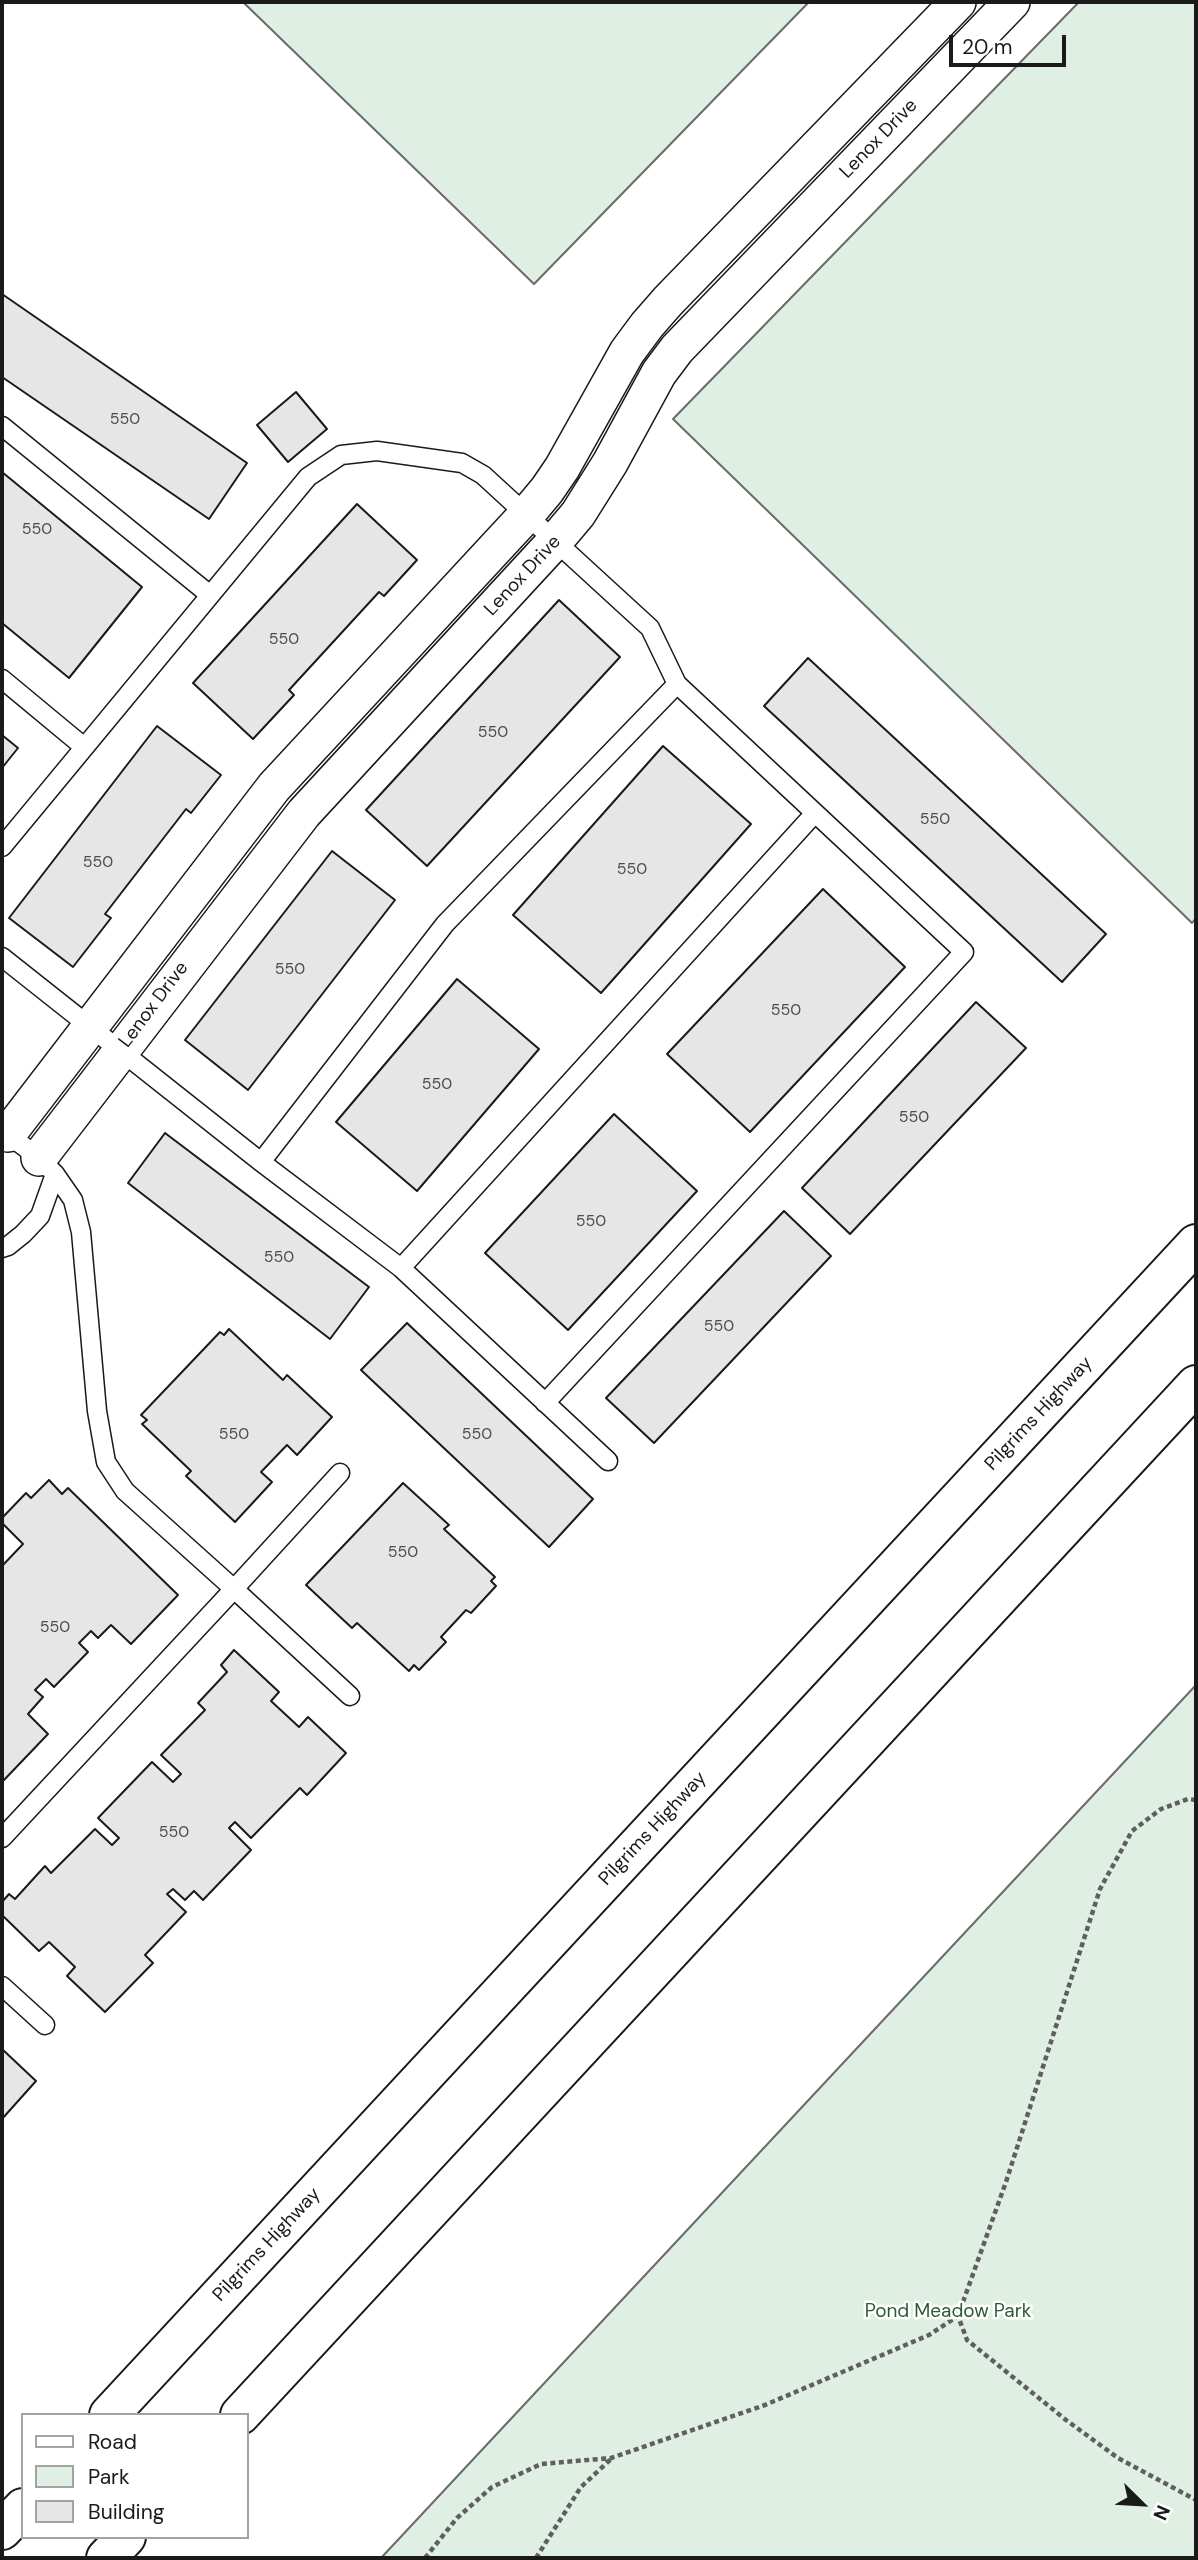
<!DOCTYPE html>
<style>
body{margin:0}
#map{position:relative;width:1198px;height:2560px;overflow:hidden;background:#fff;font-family:"DM Sans",sans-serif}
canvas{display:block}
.frame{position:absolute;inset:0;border:4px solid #1a1a1a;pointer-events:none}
.legend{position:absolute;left:21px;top:2413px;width:228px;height:126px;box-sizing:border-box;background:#fff;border:2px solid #a3a3a3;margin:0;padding:9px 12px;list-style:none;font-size:21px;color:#1a1a1a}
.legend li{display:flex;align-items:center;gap:14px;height:35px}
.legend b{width:35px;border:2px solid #a3a3a3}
.north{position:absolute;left:1107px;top:2469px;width:70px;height:70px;-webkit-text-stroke:5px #fff;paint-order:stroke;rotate:114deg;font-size:19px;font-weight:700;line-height:28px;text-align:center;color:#1a1a1a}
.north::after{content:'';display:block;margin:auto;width:24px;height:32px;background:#1a1a1a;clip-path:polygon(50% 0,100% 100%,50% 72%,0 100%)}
.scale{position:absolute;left:949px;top:35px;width:117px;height:32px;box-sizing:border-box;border:4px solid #1a1a1a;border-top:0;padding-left:9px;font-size:21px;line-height:24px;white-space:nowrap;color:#1a1a1a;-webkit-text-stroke:5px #fff;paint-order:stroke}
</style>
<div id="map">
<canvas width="1198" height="2560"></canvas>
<div class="frame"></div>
<ul class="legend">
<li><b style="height:9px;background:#fff"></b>Road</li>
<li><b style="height:19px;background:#e0efe3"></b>Park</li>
<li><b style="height:19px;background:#e6e6e6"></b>Building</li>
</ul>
<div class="north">N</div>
<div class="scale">20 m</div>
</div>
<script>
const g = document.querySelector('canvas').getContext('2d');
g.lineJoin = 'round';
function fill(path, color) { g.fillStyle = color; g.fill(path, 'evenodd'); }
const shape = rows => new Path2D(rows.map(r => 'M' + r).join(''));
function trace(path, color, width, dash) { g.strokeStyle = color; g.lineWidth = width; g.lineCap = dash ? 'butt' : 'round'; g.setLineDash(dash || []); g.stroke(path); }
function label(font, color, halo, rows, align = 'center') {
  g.font = font + ' "DM Sans",sans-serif'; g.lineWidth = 5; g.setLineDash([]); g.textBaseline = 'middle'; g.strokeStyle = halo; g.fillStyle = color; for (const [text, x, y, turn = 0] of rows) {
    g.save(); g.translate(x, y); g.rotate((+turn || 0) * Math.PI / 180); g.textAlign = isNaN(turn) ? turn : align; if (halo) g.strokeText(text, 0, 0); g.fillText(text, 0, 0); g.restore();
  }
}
const green = shape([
 [243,2,809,2,534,284,243,2],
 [1079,2,1196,2,1196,918,1192,923,673,419,1079,2],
 [1196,1685,1196,2558,381,2558,1196,1685]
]);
fill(green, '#e0efe3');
trace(green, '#6a6a6a', 2);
const building = shape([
 [2,294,247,463,209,519,2,377,2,294],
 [296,392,327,429,288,462,257,425,296,392],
 [2,472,142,587,69,678,2,623,2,472],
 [357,504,417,560,384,596,379,592,289,690,294,695,253,739,193,683,357,504],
 [559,600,620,657,427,866,366,810,559,600],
 [808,658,1106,934,1062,982,764,706,808,658],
 [157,726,221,775,191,813,186,809,105,914,111,918,73,967,9,918,157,726],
 [2,735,18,748,2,768,2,735],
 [663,746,751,824,601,993,513,915,663,746],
 [332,851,395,900,248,1090,185,1040,332,851],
 [823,889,905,967,750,1132,667,1054,823,889],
 [457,979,539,1049,417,1191,336,1122,457,979],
 [976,1002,1026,1048,850,1234,802,1188,976,1002],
 [614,1114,697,1191,568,1330,485,1253,614,1114],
 [165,1133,369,1287,330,1339,128,1183,165,1133],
 [784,1211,831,1256,654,1443,606,1398,784,1211],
 [407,1323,593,1499,549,1547,361,1370,407,1323],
 [229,1329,283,1380,287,1375,332,1417,297,1455,287,1445,261,1472,272,1482,235,1522,186,1476,191,1471,142,1424,147,1420,141,1415,220,1332,224,1335,229,1329],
 [49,1480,62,1494,68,1488,178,1595,131,1644,111,1625,98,1638,91,1631,79,1643,88,1652,54,1687,46,1679,35,1690,43,1697,28,1714,48,1734,4,1780,2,1778,2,1566,23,1544,2,1523,2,1518,26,1493,31,1498,49,1480],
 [403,1483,449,1525,444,1529,495,1577,491,1581,496,1586,471,1613,466,1610,441,1637,446,1642,419,1670,414,1665,409,1671,357,1623,352,1628,306,1585,403,1483],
 [234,1650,279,1692,271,1701,299,1727,308,1717,346,1753,307,1795,300,1788,251,1838,235,1822,229,1828,251,1850,203,1900,194,1891,185,1900,173,1889,167,1894,186,1912,145,1955,153,1963,105,2012,67,1976,75,1967,49,1942,39,1951,2,1915,2,1902,9,1894,15,1899,45,1866,51,1873,95,1829,112,1845,119,1838,98,1818,152,1762,173,1782,181,1774,161,1755,205,1710,198,1703,227,1672,221,1665,234,1650],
 [2,2049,36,2081,2,2119,2,2049]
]);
fill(building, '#e6e6e6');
trace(building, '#1a1a1a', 2);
const lane = shape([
 [2,426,210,595],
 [2,679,84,747],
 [2,847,308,477,341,455,377,451,462,463,483,475,650,628,677,684,964,952,545,1403],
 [2,957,261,1162,401,1268,608,1461],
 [261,1162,445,924,677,684],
 [2,1248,8,1246,23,1234,40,1216,55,1174],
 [401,1268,815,813],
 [340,1473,234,1589,350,1696],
 [2,1838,234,1589,125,1491,106,1462,97,1411,81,1232,73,1200,55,1174,39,1158,5,1132],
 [2,1986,45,2025]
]);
const street = shape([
 [8,1134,274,787,527,514,547,490,562,468,627,352,647,325,668,301,958,2],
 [39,1158,304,813,556,540,578,514,610,463,659,373,677,349,1012,2]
]);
const highway = shape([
 [109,2415,1196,1244],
 [240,2415,1196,1385],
 [2,2530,23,2508],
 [106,2558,126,2537]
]);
trace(lane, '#1a1a1a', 21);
trace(street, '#1a1a1a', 38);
trace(highway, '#1a1a1a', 42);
trace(shape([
 [1196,1800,1188,1799,1161,1809,1132,1831,1100,1889,1006,2182,958,2316,967,2340,1066,2420,1118,2458,1196,2500],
 [425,2558,457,2518,492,2487,541,2464,611,2458,765,2405,929,2335,958,2316],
 [536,2558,581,2487,611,2459]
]), '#5f5f5f', 4.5, [5, 3.5]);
trace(lane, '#fff', 18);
trace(street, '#fff', 35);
trace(highway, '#fff', 38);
label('16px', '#4d4d4d', null, [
 ["550",125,420],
 ["550",37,530],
 ["550",284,640],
 ["550",493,733],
 ["550",935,820],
 ["550",98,863],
 ["550",632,870],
 ["550",290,970],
 ["550",786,1011],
 ["550",437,1085],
 ["550",914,1118],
 ["550",591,1222],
 ["550",279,1258],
 ["550",719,1327],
 ["550",234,1435],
 ["550",477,1435],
 ["550",403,1553],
 ["550",55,1628],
 ["550",174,1833]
]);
label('19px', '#1a1a1a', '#fff', [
 ["Lenox Drive",879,139,-46],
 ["Lenox Drive",523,576,-47],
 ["Lenox Drive",154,1005,-53],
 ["Pilgrims Highway",1039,1414,-47],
 ["Pilgrims Highway",653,1829,-47],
 ["Pilgrims Highway",267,2245,-47]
]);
label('19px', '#2b5a34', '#fff', [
 ["Pond Meadow Park",948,2312]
]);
</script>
